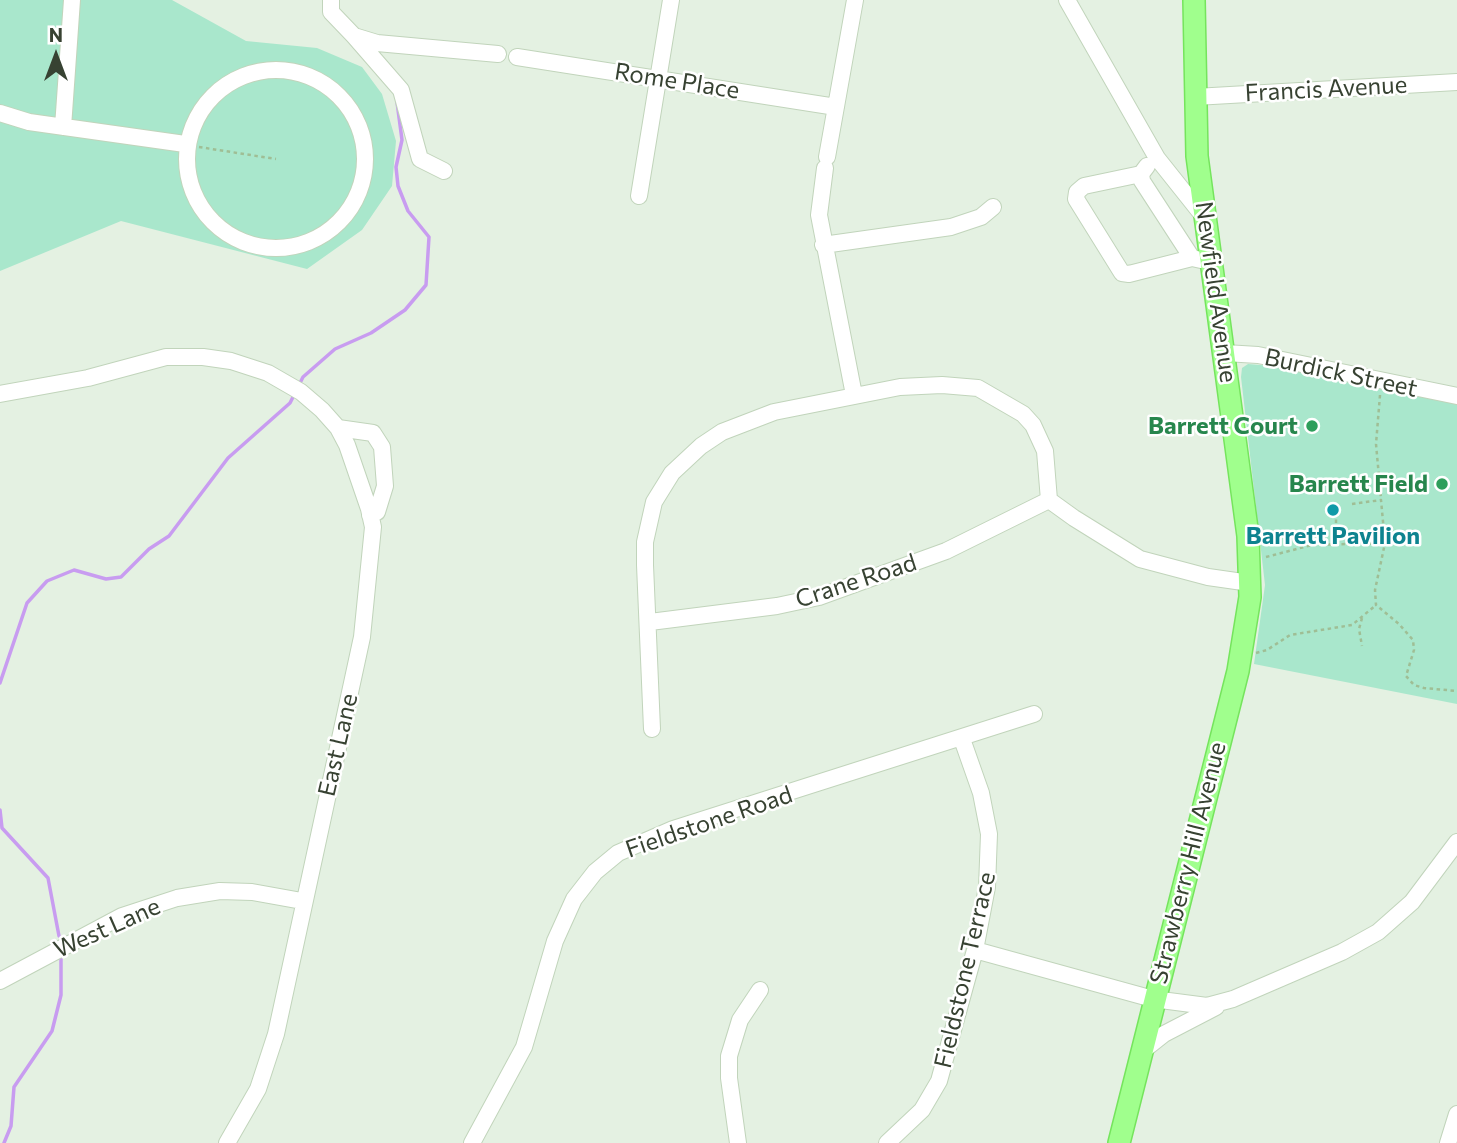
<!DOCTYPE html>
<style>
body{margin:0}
#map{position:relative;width:1457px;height:1143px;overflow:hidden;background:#e4f1e2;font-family:Commissioner,sans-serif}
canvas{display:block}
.north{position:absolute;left:21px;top:21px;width:70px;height:70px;-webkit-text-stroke:5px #fff;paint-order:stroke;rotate:0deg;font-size:19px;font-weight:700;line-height:28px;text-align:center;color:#374232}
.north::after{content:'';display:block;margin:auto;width:24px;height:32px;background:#374232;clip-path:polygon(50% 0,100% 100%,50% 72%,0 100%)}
</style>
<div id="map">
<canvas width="1457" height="1143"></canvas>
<div class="north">N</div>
</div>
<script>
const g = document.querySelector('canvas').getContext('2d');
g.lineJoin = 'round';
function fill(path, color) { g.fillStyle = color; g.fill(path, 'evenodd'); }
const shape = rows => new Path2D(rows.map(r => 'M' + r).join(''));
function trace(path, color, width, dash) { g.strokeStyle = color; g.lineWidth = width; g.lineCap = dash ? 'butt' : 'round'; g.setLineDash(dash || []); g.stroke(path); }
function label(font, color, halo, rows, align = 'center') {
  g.font = font + ' Commissioner,sans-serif'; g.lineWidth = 5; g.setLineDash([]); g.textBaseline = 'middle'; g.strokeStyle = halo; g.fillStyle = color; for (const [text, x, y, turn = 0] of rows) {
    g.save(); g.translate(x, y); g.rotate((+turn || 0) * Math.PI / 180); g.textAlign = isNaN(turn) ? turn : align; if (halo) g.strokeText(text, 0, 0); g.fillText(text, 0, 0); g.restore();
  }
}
fill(shape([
 [0,0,172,0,246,41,317,48,362,67,382,94,396,141,392,186,362,230,307,269,121,221,0,271],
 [1248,364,1272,366,1457,404,1457,704,1254,664,1265,585,1241,377,1242,368]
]), '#a9e7cc');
trace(shape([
 [298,387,303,377,335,349,371,333,405,310,426,285,429,237,408,211,398,186,396,167,402,140,397,102],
 [0,683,27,603,47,581,74,570,106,579,121,577,149,549,169,536,228,458,290,403,295,393],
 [0,810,2,828,48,878,59,936],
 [4,1143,11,1126,14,1087,52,1031,61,995,61,959]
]), '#c89cf0', 3.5);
const minor = shape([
 [331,0,331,12,354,36,377,43,498,54],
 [1067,0,1157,158,1204,217],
 [354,36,401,90,420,159,444,171],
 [517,57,836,107],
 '187 159a89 89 0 1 1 178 0a89 89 0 1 1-178 0Z',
 [1195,97,1457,82],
 [0,113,29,122,185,144],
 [63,127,72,0],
 [827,157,855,0],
 [1147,166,1141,174,1142,181,1192,258,1201,260],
 [825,168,819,215,854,395],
 [1141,174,1084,186,1077,192,1076,199,1122,273,1129,274,1192,258],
 [639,196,671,0],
 [823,245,951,227,981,217,993,207],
 [1225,353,1258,355,1457,396],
 [0,394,88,378,166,357,203,357,231,361,268,373,301,392,322,410,338,428,347,445,369,509,373,527,362,637,276,1034,258,1089,227,1143],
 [338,428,373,433,382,447,385,486,377,512,370,515],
 [650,622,777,606,819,597,946,551,1049,500],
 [652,729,645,565,645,542,654,502,672,473,701,446,722,432,774,412,900,387,942,385,978,388,1023,414,1033,425,1045,451,1049,500,1074,518,1140,559,1208,577,1250,583],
 [975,950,1153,999,1207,1006,1233,999,1342,952,1378,932,1412,902,1457,842],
 [0,981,122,916,177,898,220,891,252,892,302,901],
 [1140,1053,1164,1034,1216,1007],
 [472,1143,524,1047,555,941,574,899,595,872,618,853,673,829,1034,714],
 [738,1143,729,1078,729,1056,740,1020,760,990],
 [887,1143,922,1110,939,1081,975,950,987,887,989,834,981,793,962,739],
 [1448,1143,1457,1114]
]);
const major = shape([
 [1119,1143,1238,671,1250,597,1248,536,1197,156,1194,0]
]);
trace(minor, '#c1d4bb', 18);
trace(major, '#75e45d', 24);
trace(shape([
 [199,147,276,159],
 [1380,395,1376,444,1381,499],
 [1352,504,1381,500,1385,543,1375,590,1376,605,1399,624,1413,640,1414,650,1406,676,1414,685,1424,688,1457,691],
 [1336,544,1336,517],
 [1266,557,1312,545,1383,543],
 [1362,618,1359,629,1362,646],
 [1256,653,1267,650,1290,635,1352,625,1376,605]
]), '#9fbe95', 2.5, [3.5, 3.5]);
trace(minor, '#fff', 16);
trace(major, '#a0ff8d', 21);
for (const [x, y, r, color] of [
 [1312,426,7,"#2e9e5b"],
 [1442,484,7,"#2e9e5b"],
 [1333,510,7,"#0f9aa8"]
]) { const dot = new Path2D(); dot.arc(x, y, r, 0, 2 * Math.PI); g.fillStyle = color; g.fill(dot); trace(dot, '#fff', 2.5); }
label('24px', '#374232', '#fff', [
 ["Rome Place",677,81,9],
 ["Francis Avenue",1326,89,-3],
 ["Newfield Avenue",1216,292,82],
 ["Burdick Street",1341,373,12],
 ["Crane Road",856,581,-18],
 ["East Lane",338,745,-77],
 ["Fieldstone Road",709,822,-19],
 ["Strawberry Hill Avenue",1188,863,-76],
 ["West Lane",107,928,-24],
 ["Fieldstone Terrace",965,970,-77]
]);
label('bold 24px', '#27864d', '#fff', [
 ["Barrett Court",1298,426],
 ["Barrett Field",1428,484]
], 'right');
label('bold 24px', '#0d838f', '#fff', [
 ["Barrett Pavilion",1333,536]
]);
</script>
